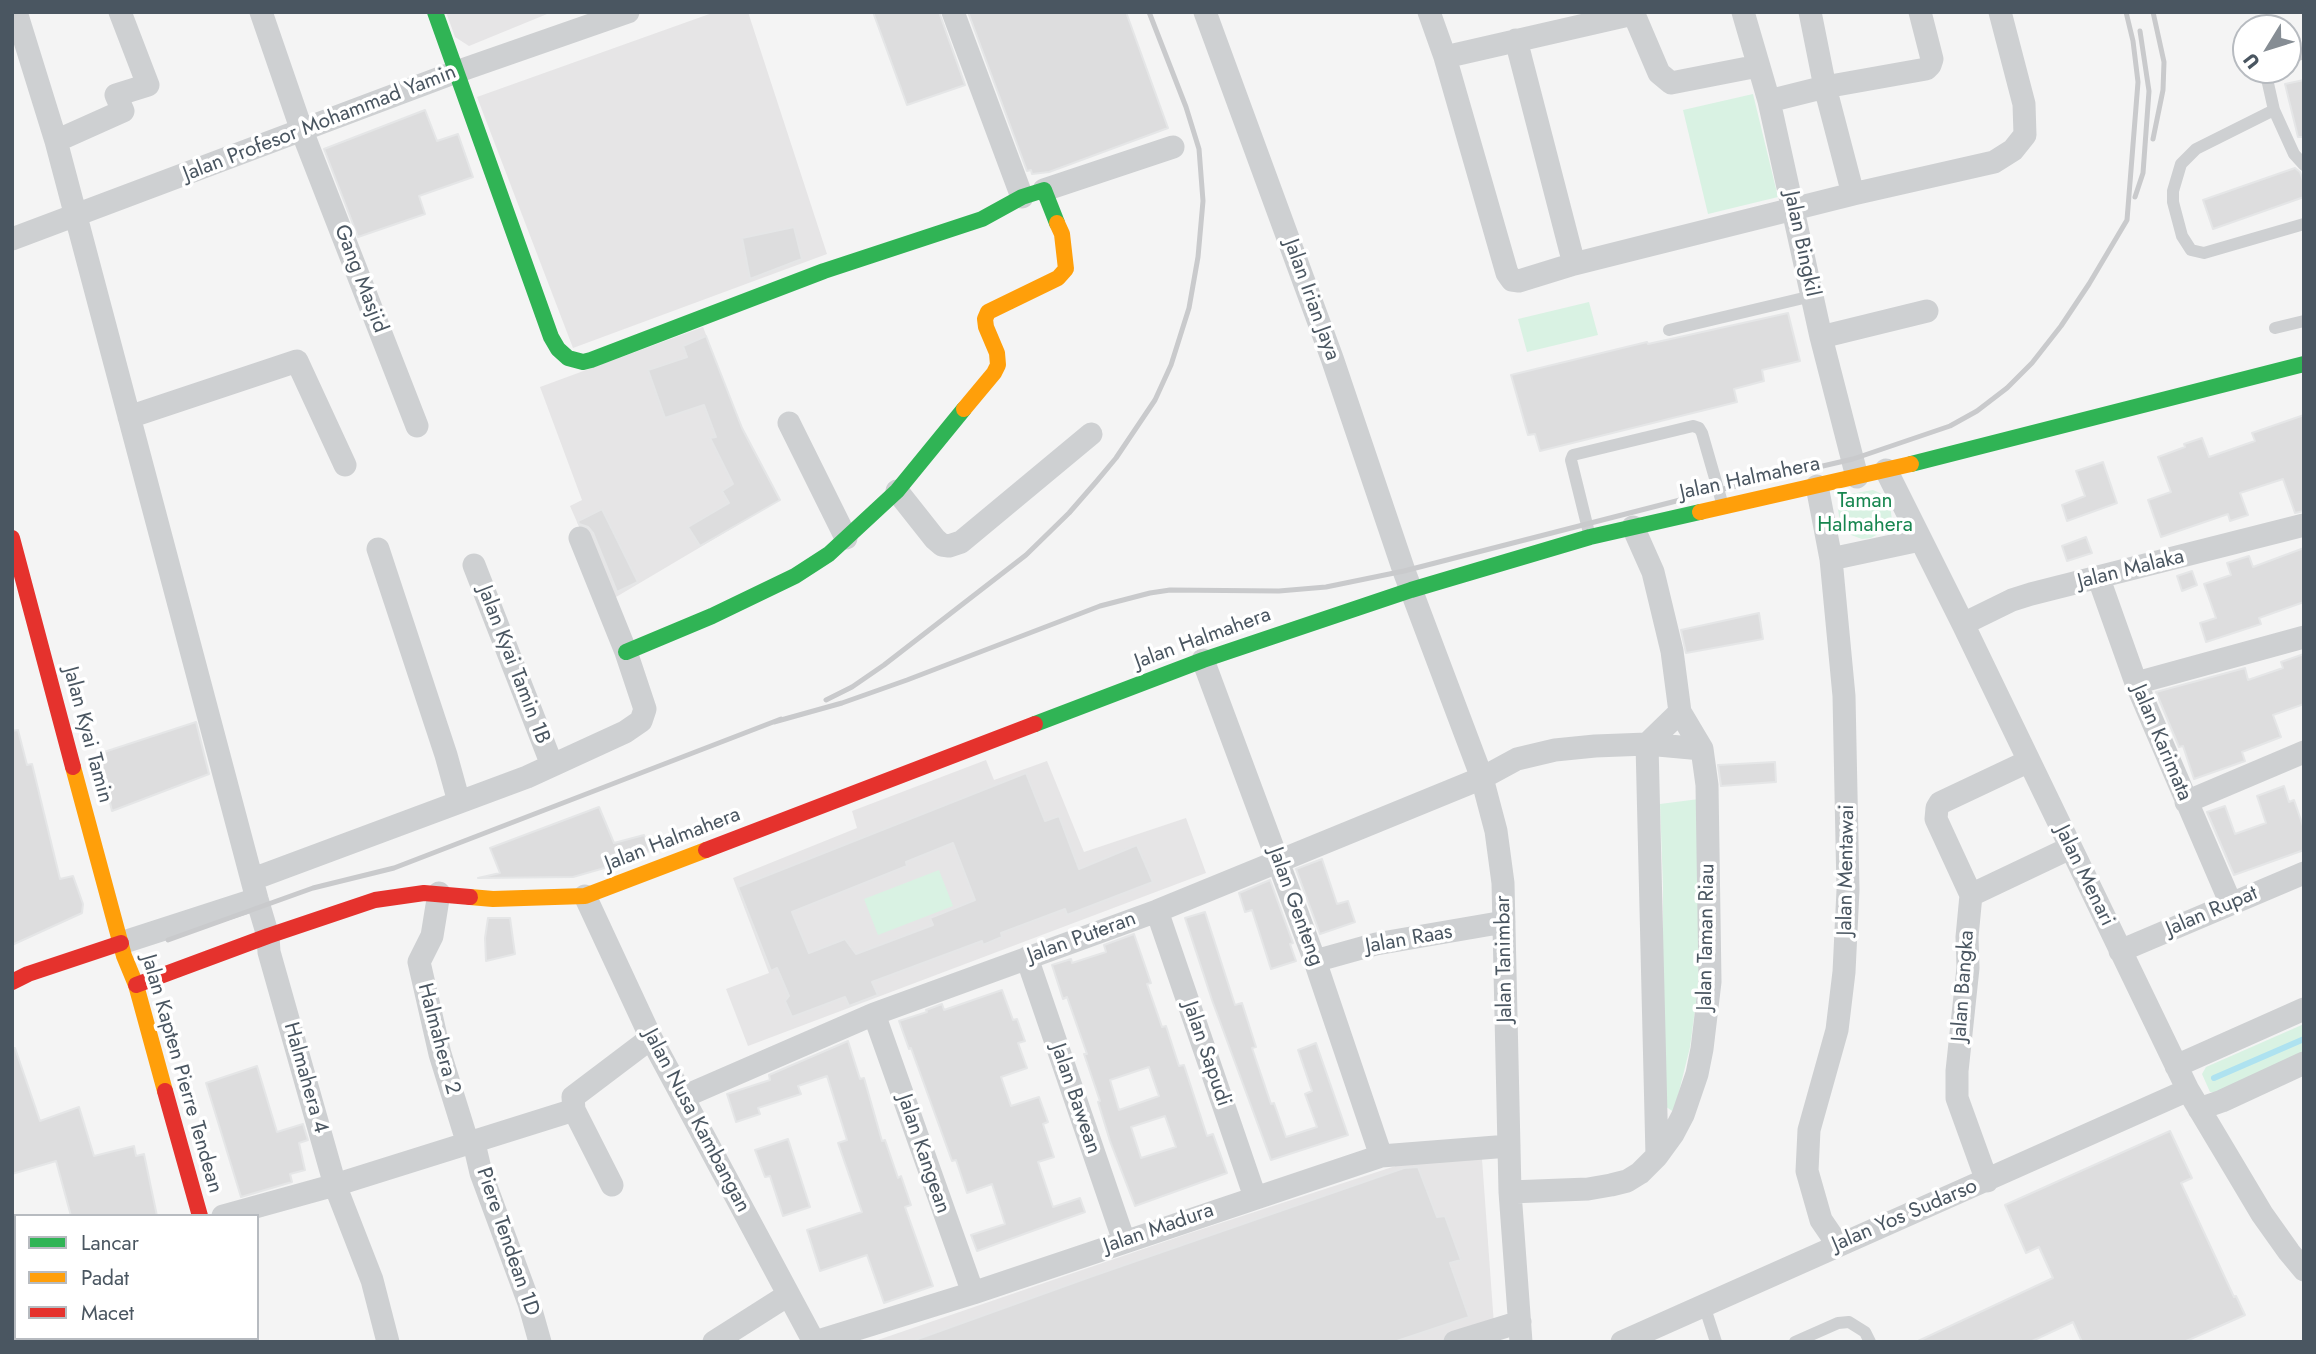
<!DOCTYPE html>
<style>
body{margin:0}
#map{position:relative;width:2316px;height:1354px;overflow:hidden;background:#f4f4f4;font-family:Jost,sans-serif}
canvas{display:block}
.frame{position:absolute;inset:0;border:14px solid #4a5661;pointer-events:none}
.legend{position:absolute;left:14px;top:1214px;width:245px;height:126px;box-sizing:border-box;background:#fff;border:2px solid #b7bbc0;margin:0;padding:9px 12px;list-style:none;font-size:21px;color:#4a5661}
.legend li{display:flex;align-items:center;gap:14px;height:35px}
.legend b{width:35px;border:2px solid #b7bbc0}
.north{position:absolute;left:2232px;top:14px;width:70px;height:70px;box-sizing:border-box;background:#fff;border:2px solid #b7bbc0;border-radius:50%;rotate:232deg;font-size:19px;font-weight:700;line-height:28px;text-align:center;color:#4a5661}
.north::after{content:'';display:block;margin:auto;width:24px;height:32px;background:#868d94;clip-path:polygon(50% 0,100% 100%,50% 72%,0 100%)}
</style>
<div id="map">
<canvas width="2316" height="1354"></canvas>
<div class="frame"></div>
<ul class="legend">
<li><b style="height:9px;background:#30b455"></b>Lancar</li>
<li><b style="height:9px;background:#ff9f0a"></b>Padat</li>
<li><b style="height:9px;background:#e5322d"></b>Macet</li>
</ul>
<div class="north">U</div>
</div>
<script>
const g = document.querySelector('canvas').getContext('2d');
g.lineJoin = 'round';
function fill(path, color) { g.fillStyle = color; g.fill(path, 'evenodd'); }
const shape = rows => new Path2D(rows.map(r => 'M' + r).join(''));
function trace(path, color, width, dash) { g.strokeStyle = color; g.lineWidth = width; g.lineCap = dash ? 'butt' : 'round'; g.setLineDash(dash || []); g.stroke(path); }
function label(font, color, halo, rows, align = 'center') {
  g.font = font + ' Jost,sans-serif'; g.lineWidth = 7; g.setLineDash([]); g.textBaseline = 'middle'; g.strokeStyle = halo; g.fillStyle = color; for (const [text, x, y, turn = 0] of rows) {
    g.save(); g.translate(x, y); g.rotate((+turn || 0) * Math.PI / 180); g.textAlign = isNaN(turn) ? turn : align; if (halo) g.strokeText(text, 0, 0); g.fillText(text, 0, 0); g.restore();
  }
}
fill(shape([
 [446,12,552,12,469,46,455,37],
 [715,12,748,12,827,254,573,348,477,97],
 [703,327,742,428,780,500,611,600,570,506,582,500,540,387],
 [986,760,994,780,1047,761,1084,852,1186,818,1206,873,748,1046,726,989,769,973,733,878,857,828,852,811],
 [1420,1158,1482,1159,1494,1325,1440,1342,872,1342,1187,1234]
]), '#e6e5e6');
fill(shape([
 [1753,94,1778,197,1708,214,1683,110],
 [1589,302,1598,335,1527,352,1518,319],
 [1873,490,1882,494,1890,505,1892,520,1889,528,1871,538,1862,539,1851,535,1845,531,1839,516,1838,509,1841,501,1850,494],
 [1699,799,1700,973,1690,1047,1674,1112,1663,1105,1663,886,1660,804],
 [939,870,953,906,878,935,864,899],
 [2304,1024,2304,1055,2217,1093,2210,1092,2202,1074,2206,1067]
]), '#d9f2e3');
trace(shape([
 [2214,1078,2304,1039]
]), '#aee2f0', 6);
const building = shape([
 [873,12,939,12,965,85,907,105,873,12],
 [968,12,1126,12,1168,128,1049,172,1032,174,1031,170,1027,171,968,12],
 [2304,80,2304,137,2298,137,2285,84,2304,80],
 [425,110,437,141,458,134,473,177,419,196,425,214,358,237,324,149,425,110],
 [2295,168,2300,172,2304,184,2304,197,2213,229,2203,200,2295,168],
 [794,227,802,259,750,279,742,238,794,227],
 [1788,313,1800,361,1762,370,1764,381,1734,389,1737,402,1540,451,1535,434,1528,435,1511,375,1647,342,1648,344,1788,313],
 [706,336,742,428,780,500,700,546,688,527,729,503,722,491,733,484,710,438,716,437,704,405,665,418,648,370,687,357,683,346,706,336],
 [2304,415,2304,511,2295,513,2283,479,2240,493,2248,515,2230,521,2228,514,2161,537,2148,500,2171,492,2158,457,2185,447,2184,444,2202,438,2209,457,2255,441,2252,433,2304,415],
 [2103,462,2117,503,2067,521,2062,505,2085,496,2076,471,2103,462],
 [602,509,638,582,617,592,593,533,588,527,579,524,578,521,602,509],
 [2086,537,2092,553,2067,561,2062,546,2086,537],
 [2304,548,2304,602,2259,618,2261,624,2206,642,2200,623,2216,618,2204,584,2231,575,2227,563,2249,556,2253,567,2304,548],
 [2192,571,2197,585,2182,591,2177,576,2192,571],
 [1759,613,1763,639,1686,653,1681,630,1759,613],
 [2304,654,2304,704,2273,715,2281,737,2242,752,2245,761,2194,779,2183,746,2179,747,2156,692,2245,668,2248,680,2283,668,2281,662,2304,654],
 [196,722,209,774,112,811,98,754,196,722],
 [18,730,27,765,32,764,60,879,73,876,83,904,82,913,12,945,12,731,18,730],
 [1775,762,1776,782,1721,786,1718,765,1775,762],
 [1026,773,1045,821,1059,816,1079,869,1137,845,1153,882,1067,915,1065,909,1001,933,1002,937,983,945,982,941,872,982,878,995,849,1006,845,997,792,1017,785,1001,789,996,777,968,771,971,738,887,1026,773],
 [953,843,975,900,930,918,933,925,856,954,845,939,809,953,792,912,907,866,906,862,953,843],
 [2284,786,2289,802,2294,800,2304,829,2304,850,2234,875,2207,812,2225,806,2235,834,2266,823,2257,796,2284,786],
 [599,807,614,843,644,835,650,851,601,869,573,877,478,878,500,873,490,848,599,807],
 [1322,859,1337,904,1348,901,1355,922,1320,934,1296,869,1322,859],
 [1270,880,1293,943,1290,944,1296,961,1271,969,1252,910,1245,912,1239,893,1270,880],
 [1205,912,1235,1005,1242,1003,1256,1047,1252,1048,1271,1104,1274,1103,1286,1137,1317,1127,1305,1094,1312,1091,1298,1050,1316,1043,1348,1135,1271,1160,1212,1000,1185,918,1205,912],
 [488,918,510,918,515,954,486,961,485,938,488,918],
 [1134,934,1151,983,1147,984,1162,1027,1166,1026,1179,1066,1184,1065,1207,1136,1213,1134,1227,1173,1135,1206,1110,1141,1098,1102,1100,1101,1084,1054,1087,1054,1067,997,1063,999,1052,965,1071,959,1072,963,1106,952,1104,945,1134,934],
 [1149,1067,1159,1096,1119,1110,1110,1080,1149,1067],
 [1165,1116,1176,1147,1141,1158,1131,1127,1165,1116],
 [1002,990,1013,1020,1017,1019,1025,1041,1018,1043,1027,1068,1001,1077,1011,1106,1039,1097,1048,1122,1043,1124,1054,1157,1038,1162,1053,1207,1080,1198,1085,1212,977,1251,971,1235,1005,1224,992,1184,967,1193,956,1160,952,1161,911,1048,909,1049,899,1021,927,1012,926,1010,942,1004,944,1010,1002,990],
 [848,1041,860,1079,864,1078,882,1141,885,1140,898,1178,901,1176,911,1205,905,1207,933,1286,884,1303,867,1255,820,1271,807,1230,862,1212,838,1143,847,1140,827,1076,798,1086,801,1094,758,1108,760,1114,736,1122,727,1094,770,1080,769,1075,848,1041],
 [12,1048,15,1048,40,1121,79,1107,94,1156,134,1146,136,1156,144,1154,157,1216,71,1216,56,1161,12,1174,12,1048],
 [257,1066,277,1132,303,1124,308,1140,299,1143,305,1170,290,1174,292,1182,241,1197,206,1083,257,1066],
 [2170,1131,2192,1178,2181,1183,2234,1297,2236,1296,2245,1315,2184,1342,2082,1342,2073,1322,2030,1342,1916,1342,2053,1278,2039,1247,2026,1253,2005,1205,2170,1131],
 [788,1139,810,1207,783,1216,770,1176,765,1177,755,1150,788,1139],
 [1418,1167,1437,1217,1445,1216,1461,1260,1450,1263,1469,1317,1394,1342,915,1342,915,1340,1090,1277,1404,1168,1418,1167]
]);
fill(building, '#ddddde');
trace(building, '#e5e6e7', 2);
trace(shape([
 [2288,58,2304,53],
 [2265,70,2274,110,2294,154,2304,165],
 [2274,110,2196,149,2181,164,2173,191,2173,202,2182,236,2191,250,2204,253,2304,224],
 [2275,328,2304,321],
 [1669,330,1812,296],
 [1590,537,1571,460,1573,455,1693,426,1699,428,1702,433,1723,506],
 [1704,1305,1716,1342],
 [1795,1342,1838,1323,1849,1322,1865,1332,1870,1342]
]), '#ced0d2', 12);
trace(shape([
 [16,12,56,141,257,899,268,936,269,952,335,1185,372,1280,388,1342],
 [261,12,302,131,417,426],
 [953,12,1022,197],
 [1205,12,1332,358,1404,571,1482,778,1496,831,1503,883,1510,1192,1521,1342],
 [1429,12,1445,57],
 [1633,12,1659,73,1671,83,1758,66],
 [1743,12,1769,101,1821,337,1857,477],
 [1633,14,1445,57,1507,273,1512,280,1519,281,1574,264,1853,194,1825,87,1810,12],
 [1516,40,1574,264],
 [1769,101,1825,87,1926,69,1930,65,1932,59,1920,12],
 [56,141,123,111,116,95,148,85,120,12],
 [1044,190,1173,147],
 [1853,194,1994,162,2013,150,2025,135,2024,104,2000,12],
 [12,239,456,72,628,12],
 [1821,337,1927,311],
 [129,417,297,361,345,465],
 [789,423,846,538],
 [1886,470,1963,624,2188,1090,2262,1214,2289,1252,2304,1270],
 [1817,486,1831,559,1844,696,1848,890,1844,972,1837,1030,1809,1130,1807,1171,1821,1220,1838,1245],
 [897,491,935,539,942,545,949,546,961,542,1091,434],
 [1633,527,1653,572,1672,651,1680,712,1702,749,1707,785,1710,982,1702,1049,1697,1074,1683,1115,1673,1134,1657,1156,1647,744,1680,712],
 [378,549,446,755,459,802],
 [1831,559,1920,540],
 [474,565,552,765],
 [2099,579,2136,683,2231,904],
 [1963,624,2012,600,2031,594,2304,525],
 [1203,660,1315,961,1381,1156],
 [2136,683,2304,637],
 [2186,802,2304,752],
 [253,879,527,777,625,732,641,721,645,709,626,652,580,538],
 [439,893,432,936,419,962,440,1054,468,1144],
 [1971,895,1936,819,1937,808,1940,803,2029,761],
 [585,896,651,1038,814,1342],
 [1157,911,1255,1197],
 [121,943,257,899],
 [2120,951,2304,873],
 [1027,958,1124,1241],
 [1315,961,1376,944,1504,922],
 [874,1014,973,1293],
 [2176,1066,2304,1009],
 [683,1097,874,1014,1157,911,1482,778,1517,759,1555,750,1595,746,1647,744,1702,749],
 [2199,1109,2222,1101,2304,1063],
 [474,1143,481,1173,529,1303,540,1342],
 [1987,1181,1957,1098,1957,1071,1968,968,1967,937,1971,895,2070,848],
 [612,1185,574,1110,573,1097,651,1038],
 [1510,1192,1588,1189,1611,1185,1627,1181,1640,1173,1657,1156],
 [223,1216,335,1185,574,1110],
 [12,1279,16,1278],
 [714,1342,788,1295],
 [815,1342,973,1293,1381,1156,1509,1146],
 [1455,1342,1520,1322],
 [1622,1342,2188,1090]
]), '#ced0d2', 23);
trace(shape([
 [435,12,551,337,558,349,568,358,583,362,591,360,824,271,982,219,1022,197,1044,190,1057,223],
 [1911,464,2304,364],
 [626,652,712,616,795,576,829,554,897,491,964,409],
 [1035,724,1203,660,1411,590,1590,537,1700,512],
 [235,1338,236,1342]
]), '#30b455', 16);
trace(shape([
 [964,409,994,373,998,365,997,353,986,327,985,319,988,312,1058,278,1066,269,1062,234,1057,223],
 [1700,512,1911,464],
 [73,767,124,956,136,985,165,1091],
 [470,897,493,899,585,896,706,850]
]), '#ff9f0a', 16);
trace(shape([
 [12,538,73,767],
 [706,850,1035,724],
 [12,982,28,974,121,943],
 [136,985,268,936,375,900,424,893,470,897],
 [165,1091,200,1216]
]), '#e5322d', 16);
trace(shape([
 [2153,12,2164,62,2163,90,2153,139],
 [2135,197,2143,173,2149,91,2140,31],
 [826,700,852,687,884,665,1026,555,1069,513,1096,482,1116,458,1155,400,1171,365,1189,308,1198,257,1203,201,1199,149,1186,107,1149,12],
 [774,722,842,703,907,680,1100,606,1150,593,1170,590,1279,591,1326,587,1404,571,1719,490,1853,459,1950,426,1977,411,2007,388,2032,363,2061,326,2089,284,2127,220,2138,82,2133,41,2126,12],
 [168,940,313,888,394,868,781,719]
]), '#c9cacc', 5);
label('21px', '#4a5661', '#fff', [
 ["Jalan Profesor Mohammad Yamin",320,124,-21],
 ["Jalan Bingkil",1801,244,78],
 ["Gang Masjid",360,279,69],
 ["Jalan Irian Jaya",1311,300,70],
 ["Jalan Halmahera",1750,479,-12],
 ["Jalan Malaka",2131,570,-14],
 ["Jalan Halmahera",1203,639,-20],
 ["Jalan Kyai Tamin 1B",513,665,69],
 ["Jalan Kyai Tamin",87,735,75],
 ["Jalan Karimata",2161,743,67],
 ["Jalan Halmahera",673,840,-21],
 ["Jalan Mentawai",1847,870,-89],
 ["Jalan Menari",2084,876,64],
 ["Jalan Genteng",1295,907,70],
 ["Jalan Rupat",2212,912,-23],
 ["Jalan Taman Riau",1707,937,-89],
 ["Jalan Puteran",1082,938,-20],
 ["Jalan Raas",1409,940,-10],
 ["Jalan Tanimbar",1505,959,-91],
 ["Jalan Bangka",1964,986,-86],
 ["Halmahera 2",438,1039,75],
 ["Jalan Sapudi",1206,1054,71],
 ["Jalan Kapten Pierre Tendean",181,1074,74],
 ["Halmahera 4",305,1078,74],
 ["Jalan Bawean",1075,1099,71],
 ["Jalan Nusa Kambangan",696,1121,62],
 ["Jalan Kangean",923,1154,71],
 ["Jalan Yos Sudarso",1905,1216,-23],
 ["Jalan Madura",1159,1229,-19],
 ["Piere Tendean 1D",507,1242,71]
]);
label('21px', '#17864f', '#fff', [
 ["Taman",1865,502],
 ["Halmahera",1865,526]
]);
</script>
